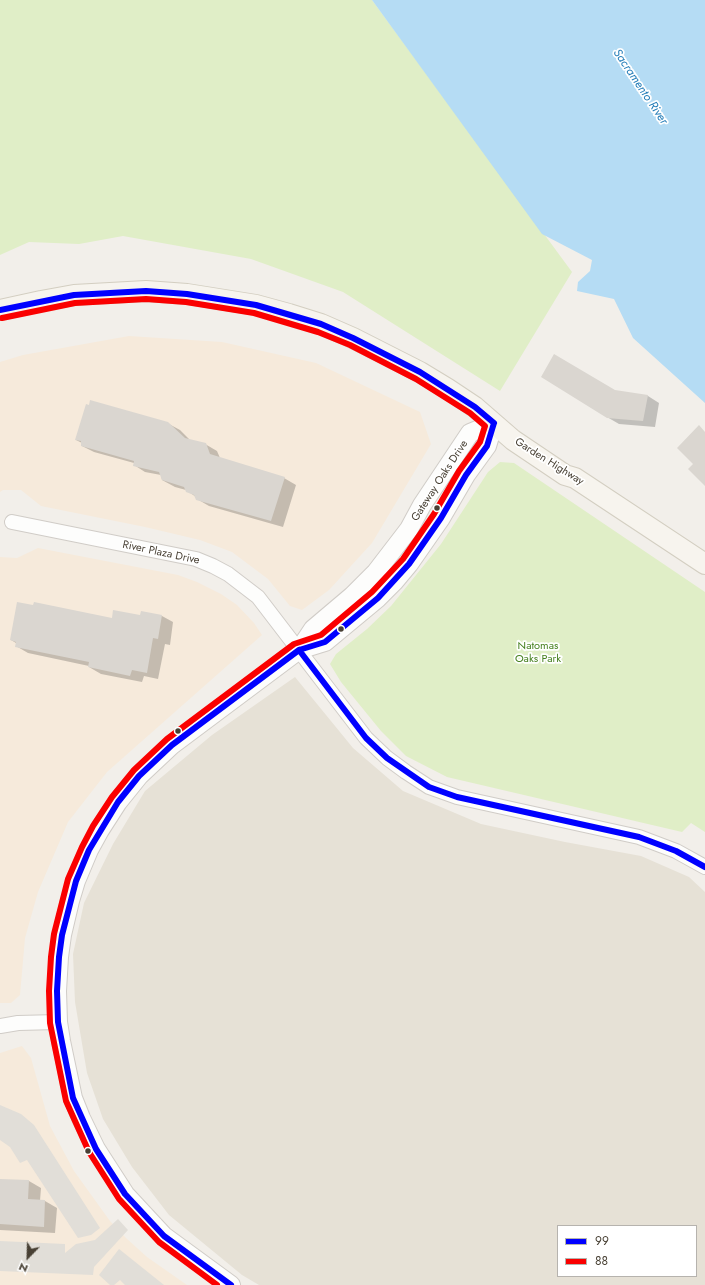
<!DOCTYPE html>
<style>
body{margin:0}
#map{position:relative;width:705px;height:1285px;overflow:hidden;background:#f2efea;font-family:Jost,sans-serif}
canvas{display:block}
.legend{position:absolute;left:557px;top:1225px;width:140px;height:52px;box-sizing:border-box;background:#fff;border:1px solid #b6b3ae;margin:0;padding:5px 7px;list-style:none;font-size:12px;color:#484034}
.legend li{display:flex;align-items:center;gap:8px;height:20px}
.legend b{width:20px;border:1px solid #b6b3ae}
.north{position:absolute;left:8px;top:1237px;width:40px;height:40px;-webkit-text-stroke:3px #fff;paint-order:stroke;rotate:203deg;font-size:11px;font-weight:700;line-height:16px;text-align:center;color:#484034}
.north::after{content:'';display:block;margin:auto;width:14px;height:18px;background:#484034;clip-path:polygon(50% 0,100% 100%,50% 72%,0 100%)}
</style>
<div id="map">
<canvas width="705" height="1285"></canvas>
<ul class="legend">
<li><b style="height:5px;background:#00f"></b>99</li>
<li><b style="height:5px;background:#fa0000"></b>88</li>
</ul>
<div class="north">N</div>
</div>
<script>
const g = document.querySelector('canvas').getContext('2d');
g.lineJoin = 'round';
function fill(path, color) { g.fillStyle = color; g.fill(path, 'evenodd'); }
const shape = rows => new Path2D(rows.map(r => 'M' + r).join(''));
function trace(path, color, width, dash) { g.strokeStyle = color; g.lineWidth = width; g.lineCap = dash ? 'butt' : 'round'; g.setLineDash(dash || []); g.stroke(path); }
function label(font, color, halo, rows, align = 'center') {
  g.font = font + ' Jost,sans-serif'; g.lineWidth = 3.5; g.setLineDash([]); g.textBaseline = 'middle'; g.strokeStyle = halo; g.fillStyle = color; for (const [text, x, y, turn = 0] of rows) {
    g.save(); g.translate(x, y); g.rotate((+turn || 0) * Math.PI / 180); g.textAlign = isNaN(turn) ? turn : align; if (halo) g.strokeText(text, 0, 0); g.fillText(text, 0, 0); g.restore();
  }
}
fill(shape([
 [295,677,353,748,403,791,481,824,565,842,641,856,689,877,705,892,705,1285,259,1285,242,1275,169,1215,132,1167,103,1119,87,1073,75,1002,73,954,84,903,113,844,145,791,212,735],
 [558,1226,696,1226,696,1276,558,1276]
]), '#e6e1d6');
fill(shape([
 [129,336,222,342,316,363,420,412,431,444,372,543,329,590,302,610,290,606,268,579,232,552,200,540,145,527,41,506,21,490,3,490,0,492,0,362,23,355],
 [38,548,178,575,197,582,221,594,237,605,254,623,262,635,107,772,68,822,38,892,25,938,20,995,11,1003,0,1003,0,557,17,558],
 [22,1046,31,1058,50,1126,74,1171,110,1221,126,1238,147,1257,187,1285,0,1285,0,1053]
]), '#f6eadb');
fill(shape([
 [0,0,372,0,572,272,500,391,343,292,251,259,123,236,79,244,29,242,0,255],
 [500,462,514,463,705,592,705,832,691,823,682,832,447,777,406,756,381,731,341,682,330,664,336,654,367,629,391,606,441,544,488,472]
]), '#e0eec7');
fill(shape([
 [0,1105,21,1114,34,1125,100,1228,91,1235,78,1238,27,1160,20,1163,10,1147,0,1140],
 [118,1219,128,1230,94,1267,93,1275,0,1271,0,1241,65,1244,65,1253,76,1244,95,1240],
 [119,1249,164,1285,125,1285,120,1280,114,1285,110,1285,99,1275]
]), '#e1ded8');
fill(shape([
 [372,0,705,0,705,403,633,338,614,299,577,291,578,282,590,271,592,260,542,234]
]), '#b5dcf4');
fill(shape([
 [615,391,648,396,659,403,655,427,619,424,607,417],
 [167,423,180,430,191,441,205,444,217,451,220,458,284,478,296,485,283,527,209,506,197,499,196,497,186,490,175,487,162,480,161,475,145,472,134,465,134,463,94,452,82,446,82,443,76,440],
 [141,616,162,616,173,622,170,645,165,644,158,679,144,676,142,682,101,674,89,667,89,666,28,653,16,646,16,643,11,640,113,619],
 [0,1180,29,1181,41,1188,40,1201,45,1201,57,1208,55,1233,0,1230]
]), '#0003');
fill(shape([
 [554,354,615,390,648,395,643,421,607,418,541,377],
 [90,400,168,422,185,438,206,443,210,454,285,477,271,521,196,500,194,495,186,492,184,487,162,480,159,472,133,466,134,461,81,446,81,441,75,440,86,404,89,405],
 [699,425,705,432,705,486,688,469,693,464,677,448],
 [17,602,33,605,34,602,112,618,113,610,140,615,141,611,162,615,158,639,153,638,147,673,132,670,130,676,88,667,89,662,15,647,16,642,10,640],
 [0,1179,29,1180,28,1199,45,1200,44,1227,0,1224]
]), '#dad6d0');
const minor = shape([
 [12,522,196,559,213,566,228,574,258,597,366,738,387,758,406,772,429,787,457,797,639,837,676,851,705,867],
 [0,1026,18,1023,58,1022]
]);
const tertiary = shape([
 [299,650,325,642,378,598,394,582,409,564,441,518,466,475,487,446,494,423],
 [231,1285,164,1236,125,1194,96,1149,81,1118,73,1098,61,1041,58,1022,57,991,59,957,62,935,70,901,76,881,89,850,100,830,118,802,139,776,172,745,299,650,313,629,352,596,376,572,409,529,422,505,470,433,494,423]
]);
const secondary = shape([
 [0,310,41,301,74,295,146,291,187,294,256,305,289,314,321,324,353,338,420,372,448,389,475,407,513,440,565,475,575,478,705,564]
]);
trace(minor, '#d0ccc7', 16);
trace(tertiary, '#d0ccc7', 20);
trace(secondary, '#d3cec1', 22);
trace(minor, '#fdfdfc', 14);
trace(tertiary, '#fdfdfc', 18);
trace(secondary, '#f7f4ee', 20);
trace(shape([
 [0,310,74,295,146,291,187,294,256,305,321,324,353,338,420,372,475,407,494,423],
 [299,650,366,738,387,758,429,787,457,797,639,837,676,851,705,867],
 [231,1285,164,1236,125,1194,96,1149,73,1098,58,1022,57,991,59,957,62,935,76,881,89,850,118,802,139,776,172,745,299,650,325,642,378,598,409,564,441,518,466,475,487,446,494,423]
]), '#00f', 6);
trace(shape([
 [2,318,75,303,146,299,186,302,254,313,318,332,350,345,416,379,470,413,485,426,480,442,459,471,434,514,403,559,372,592,321,635,294,644,167,739,134,770,112,797,93,826,82,847,68,879,54,934,51,957,49,991,50,1023,66,1101,89,1152,119,1199,159,1242,217,1285]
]), '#fa0000', 6);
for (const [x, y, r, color] of [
 [437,508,3.5,"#484034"],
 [341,629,3.5,"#484034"],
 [178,731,3.5,"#484034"],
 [88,1151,3.5,"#484034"]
]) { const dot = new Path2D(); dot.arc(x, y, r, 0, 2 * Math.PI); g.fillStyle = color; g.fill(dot); trace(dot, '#fff', 1.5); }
label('11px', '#484034', '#fff', [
 ["Garden Highway",549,462,32],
 ["Gateway Oaks Drive",440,481,-57],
 ["River Plaza Drive",161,553,12]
]);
label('11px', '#478121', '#fff', [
 ["Natomas",538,646],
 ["Oaks Park",538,659]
]);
label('italic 12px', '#207bb7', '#fff', [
 ["Sacramento River",640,87,56]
]);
</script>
